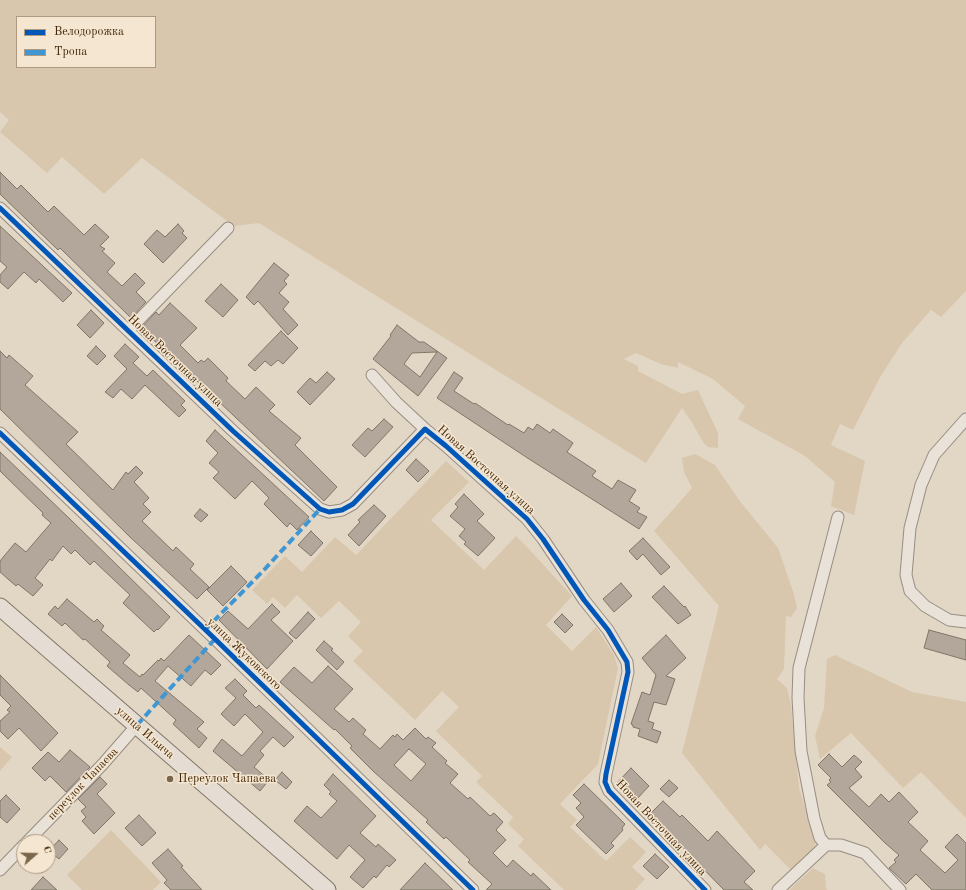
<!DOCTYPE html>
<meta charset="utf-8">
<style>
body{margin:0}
#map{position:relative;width:966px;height:890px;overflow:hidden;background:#e2d6c5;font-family:"Old Standard TT",serif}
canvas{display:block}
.legend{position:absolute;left:16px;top:16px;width:140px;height:52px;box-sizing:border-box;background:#f5e6d1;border:1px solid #ae9a81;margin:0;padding:5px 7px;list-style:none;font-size:12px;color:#432809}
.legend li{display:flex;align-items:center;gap:8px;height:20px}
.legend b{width:20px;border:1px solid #ae9a81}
.north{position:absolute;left:16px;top:834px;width:40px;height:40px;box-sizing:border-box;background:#f5e6d1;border:1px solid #ae9a81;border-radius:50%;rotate:70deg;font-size:11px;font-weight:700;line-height:16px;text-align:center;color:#432809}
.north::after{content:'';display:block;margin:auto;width:14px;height:18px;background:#7b654b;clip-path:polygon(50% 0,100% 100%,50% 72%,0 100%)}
</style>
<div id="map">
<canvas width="966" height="890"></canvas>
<ul class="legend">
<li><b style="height:5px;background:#0057b8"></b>Велодорожка</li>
<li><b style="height:5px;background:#4096d2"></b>Тропа</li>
</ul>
<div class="north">С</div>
</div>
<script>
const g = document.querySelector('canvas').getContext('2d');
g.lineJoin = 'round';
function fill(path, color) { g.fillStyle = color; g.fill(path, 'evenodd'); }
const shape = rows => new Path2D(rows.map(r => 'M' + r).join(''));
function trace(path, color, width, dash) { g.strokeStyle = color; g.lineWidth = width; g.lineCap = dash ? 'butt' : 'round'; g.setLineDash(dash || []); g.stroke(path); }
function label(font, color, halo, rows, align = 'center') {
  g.font = font + ' "Old Standard TT",serif'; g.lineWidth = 3; g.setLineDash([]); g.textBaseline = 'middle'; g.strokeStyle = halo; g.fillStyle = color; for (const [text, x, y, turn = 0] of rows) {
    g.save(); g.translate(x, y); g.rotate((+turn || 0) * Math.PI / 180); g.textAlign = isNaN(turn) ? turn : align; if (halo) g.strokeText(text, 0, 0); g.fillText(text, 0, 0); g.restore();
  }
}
fill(shape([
 [0,0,966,0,966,291,941,317,931,310,902,343,879,379,853,430,840,424,831,445,865,461,854,515,831,506,835,482,805,456,738,419,745,406,713,379,678,362,678,368,661,364,636,353,624,359,638,366,638,371,682,394,698,390,718,433,718,448,708,447,703,442,691,421,682,408,646,463,259,223,234,226,142,158,104,194,62,157,47,173,0,132,9,120,0,112],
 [17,17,155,17,155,67,17,67],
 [695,454,715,465,739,500,778,548,794,594,797,608,791,617,786,616,784,669,777,679,787,688,791,705,799,788,811,827,816,847,791,870,765,844,760,850,682,753,719,606,654,531,692,488,684,472,682,458],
 [446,461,469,482,431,520,484,570,516,536,527,547,572,596,546,625,572,651,596,627,614,655,618,668,598,764,560,804,577,820,570,827,606,861,630,837,646,852,632,867,645,879,635,890,564,890,518,846,524,839,508,824,513,817,476,782,482,776,436,731,459,707,442,691,415,720,353,661,363,651,348,636,361,622,339,601,321,618,297,595,285,608,273,597,267,604,252,590,285,556,302,572,335,537,356,555],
 [835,655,912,692,966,702,966,818,921,772,903,788,851,733,820,759,815,736,824,708,827,659],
 [0,747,12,757,0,771],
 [111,830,161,882,153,890,82,890,67,875],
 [813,868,825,874,826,888,827,890,789,890]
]), '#d9c7ad');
const building = shape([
 [0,172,17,189,21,185,48,212,54,206,84,235,95,224,109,237,100,246,105,249,102,251,115,263,107,272,122,286,135,273,145,283,136,292,146,302,131,318,60,248,58,250,0,194,0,172],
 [178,224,184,231,182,233,187,238,163,263,144,244,157,230,165,237,178,224],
 [0,226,72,293,63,302,39,279,36,283,24,272,8,289,0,282,0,275,7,267,0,261,0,226],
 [274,263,289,275,284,281,287,284,279,293,289,302,283,309,298,325,288,335,258,301,254,305,246,297,274,263],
 [221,284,238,300,223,317,205,301,221,284],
 [170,303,197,328,180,345,198,363,201,360,204,362,208,358,228,378,226,381,245,399,256,387,275,405,269,411,301,438,295,445,337,487,324,501,143,330,141,328,156,312,159,315,170,303],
 [91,310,104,323,90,338,77,325,91,310],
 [397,325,419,342,424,342,447,358,418,396,373,359,391,336,390,335,397,325],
 [437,352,420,377,404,364,412,353,437,352],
 [281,331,298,348,283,364,278,360,271,366,265,361,255,371,248,365,281,331],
 [125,344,139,357,133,363,147,376,153,370,185,401,181,405,186,410,179,417,145,385,132,399,121,389,113,398,105,392,127,369,114,356,125,344],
 [96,346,106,356,97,365,87,356,96,346],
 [0,351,7,358,9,355,33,376,25,385,78,432,66,444,113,490,126,472,128,474,136,466,143,473,134,482,149,498,143,504,151,512,142,521,173,551,176,547,194,564,190,569,209,587,197,599,130,537,0,409,0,351],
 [327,372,335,379,310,405,297,392,310,378,316,383,327,372],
 [454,372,463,378,454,391,474,404,475,403,508,425,509,424,524,433,528,427,533,430,537,424,550,433,553,429,573,443,567,452,596,471,592,476,612,489,618,480,636,490,629,501,640,508,637,512,647,517,639,529,529,459,437,398,454,372],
 [384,419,393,427,365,457,352,445,368,428,372,431,384,419],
 [215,430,309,517,297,530,290,523,287,527,264,504,269,498,252,481,235,499,213,478,219,472,209,463,218,453,206,441,215,430],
 [0,452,71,520,170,617,158,630,157,629,154,632,123,603,130,595,94,561,90,565,75,550,71,554,63,546,52,561,50,559,35,578,43,585,33,596,18,584,16,586,0,572,0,561,15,543,26,552,51,523,42,515,43,513,0,471,0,452],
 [416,459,429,471,418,482,406,470,416,459],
 [464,494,484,514,477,521,495,538,478,556,464,544,466,542,459,536,465,529,450,516,458,507,455,504,464,494],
 [374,505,386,516,359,546,348,535,360,522,358,520,374,505],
 [200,509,208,515,201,522,194,516,200,509],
 [311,531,323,543,311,556,298,545,311,531],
 [643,538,670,567,661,575,643,554,637,560,629,551,643,538],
 [231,566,247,582,223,606,207,590,231,566],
 [621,583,632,596,614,612,603,599,621,583],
 [664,586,684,607,685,606,691,615,678,624,652,597,664,586],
 [67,599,94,622,97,619,104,626,101,630,130,655,123,663,140,677,142,674,143,675,158,660,159,661,161,658,164,661,189,635,221,665,211,675,205,670,191,686,168,666,155,681,204,722,197,729,207,738,199,748,173,724,176,720,153,699,141,688,138,692,129,685,107,666,110,662,85,639,83,640,65,623,62,626,48,614,55,606,58,609,67,599],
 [272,604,280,612,271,620,293,641,267,669,219,620,228,611,248,629,272,604],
 [308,612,315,619,296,639,289,633,308,612],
 [562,614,573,625,565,633,554,622,562,614],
 [929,630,966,640,966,660,924,648,929,630],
 [666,635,686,658,666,676,675,679,666,705,654,702,648,721,654,723,652,729,661,732,657,743,638,736,640,729,633,727,633,725,631,724,642,692,650,695,656,675,642,658,666,635],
 [324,641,333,649,331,650,344,662,337,670,316,650,324,641],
 [328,666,353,689,334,709,349,722,353,718,366,730,363,734,380,749,393,735,395,737,397,734,403,740,415,728,426,739,428,737,436,743,432,747,447,761,445,763,458,774,450,783,468,799,470,797,490,816,494,813,503,822,496,830,506,840,493,853,507,867,513,860,531,876,533,873,551,890,486,890,492,884,468,862,470,860,446,837,444,839,426,822,428,820,373,771,350,748,352,746,335,729,334,730,280,682,294,667,312,683,328,666],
 [409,749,426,764,411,781,394,765,409,749],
 [0,675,58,733,41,751,19,728,8,739,0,731,0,721,10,712,7,710,11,706,0,695,0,675],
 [235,679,247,691,243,695,256,708,259,705,294,737,284,747,273,737,260,751,264,755,254,767,269,780,260,791,213,751,222,739,242,756,263,732,245,714,234,726,221,714,236,698,225,688,235,679],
 [70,750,90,767,66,792,50,776,45,781,32,768,48,752,59,762,70,750],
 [829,754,842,767,854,755,862,762,855,769,862,777,849,788,869,807,881,794,889,802,899,792,918,812,908,822,928,841,920,850,945,873,958,860,945,847,957,834,966,843,966,890,932,890,916,874,906,884,889,868,896,862,894,860,899,855,885,843,827,785,831,782,829,780,831,778,818,765,829,754],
 [631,768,649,786,635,801,617,783,631,768],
 [282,772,292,782,286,789,275,780,282,772],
 [333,774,376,816,360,833,376,847,378,844,396,860,389,867,387,865,376,878,374,876,363,888,350,877,365,860,349,845,337,859,294,821,307,806,321,818,337,801,329,794,331,792,324,785,333,774],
 [100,777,107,784,97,794,115,813,94,834,82,821,86,817,81,811,86,807,78,799,100,777],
 [669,780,678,788,669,797,660,789,669,780],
 [584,784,625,824,622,828,623,830,611,843,614,846,606,854,576,825,584,817,576,808,581,803,573,795,584,784],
 [6,795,20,809,7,823,0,817,0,801,6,795],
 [663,801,680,817,682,815,708,841,717,831,755,871,744,882,753,890,724,890,650,814,663,801],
 [139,815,156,833,142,846,125,828,139,815],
 [59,840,68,849,59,859,49,851,59,840],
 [168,849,183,866,181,867,202,890,171,890,164,883,167,880,152,863,168,849],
 [655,854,669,867,657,879,643,866,655,854],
 [425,863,453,890,400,890,425,863],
 [43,877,57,890,31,890,43,877]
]);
fill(building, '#b2a79a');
trace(building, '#807668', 1);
const minor = shape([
 [0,208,233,431,320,509,329,512,342,510,353,504,425,429,446,446,527,519,543,539,584,600,608,630,627,662,628,672,606,774,605,782,609,791,705,890],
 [129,330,228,228],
 [372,375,396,402,425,429],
 [966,419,934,455,921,485,910,528,906,575,910,591,925,606,949,620,966,622],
 [0,433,215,639,473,890],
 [838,517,799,668,798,698,801,751,814,818,820,838,826,845,841,845,865,853,900,890],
 [27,842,102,765,137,725],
 [0,870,24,845],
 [778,890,826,845]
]);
const primary = shape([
 [0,607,327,890]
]);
trace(minor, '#988d80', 13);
trace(primary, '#807668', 19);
trace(minor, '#e8e2d9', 11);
trace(primary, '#e5ddd3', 17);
trace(shape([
 [205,630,264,570,320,509],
 [137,725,215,639]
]), '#4096d2', 4, [8, 4]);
trace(shape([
 [0,208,233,431,320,509,329,512,342,510,353,504,425,429,446,446,527,519,543,539,584,600,608,630,627,662,628,672,606,774,605,782,609,791,705,890],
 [0,433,215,639,473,890]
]), '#0057b8', 5);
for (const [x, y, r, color] of [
 [170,779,4,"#7b654b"]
]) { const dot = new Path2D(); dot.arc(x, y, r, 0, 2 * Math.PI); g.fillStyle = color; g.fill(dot); trace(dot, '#f5e6d1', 1.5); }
label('12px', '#432809', '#f5e6d1', [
 ["Новая Восточная улица",175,361,44],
 ["Новая Восточная улица",486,470,42],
 ["улица Жуковского",244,654,44],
 ["улица Ильича",145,733,41],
 ["переулок Чапаева",83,784,-46],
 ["Новая Восточная улица",661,828,47]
]);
label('12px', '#432809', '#f5e6d1', [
 ["Переулок Чапаева",178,779]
], 'left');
</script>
